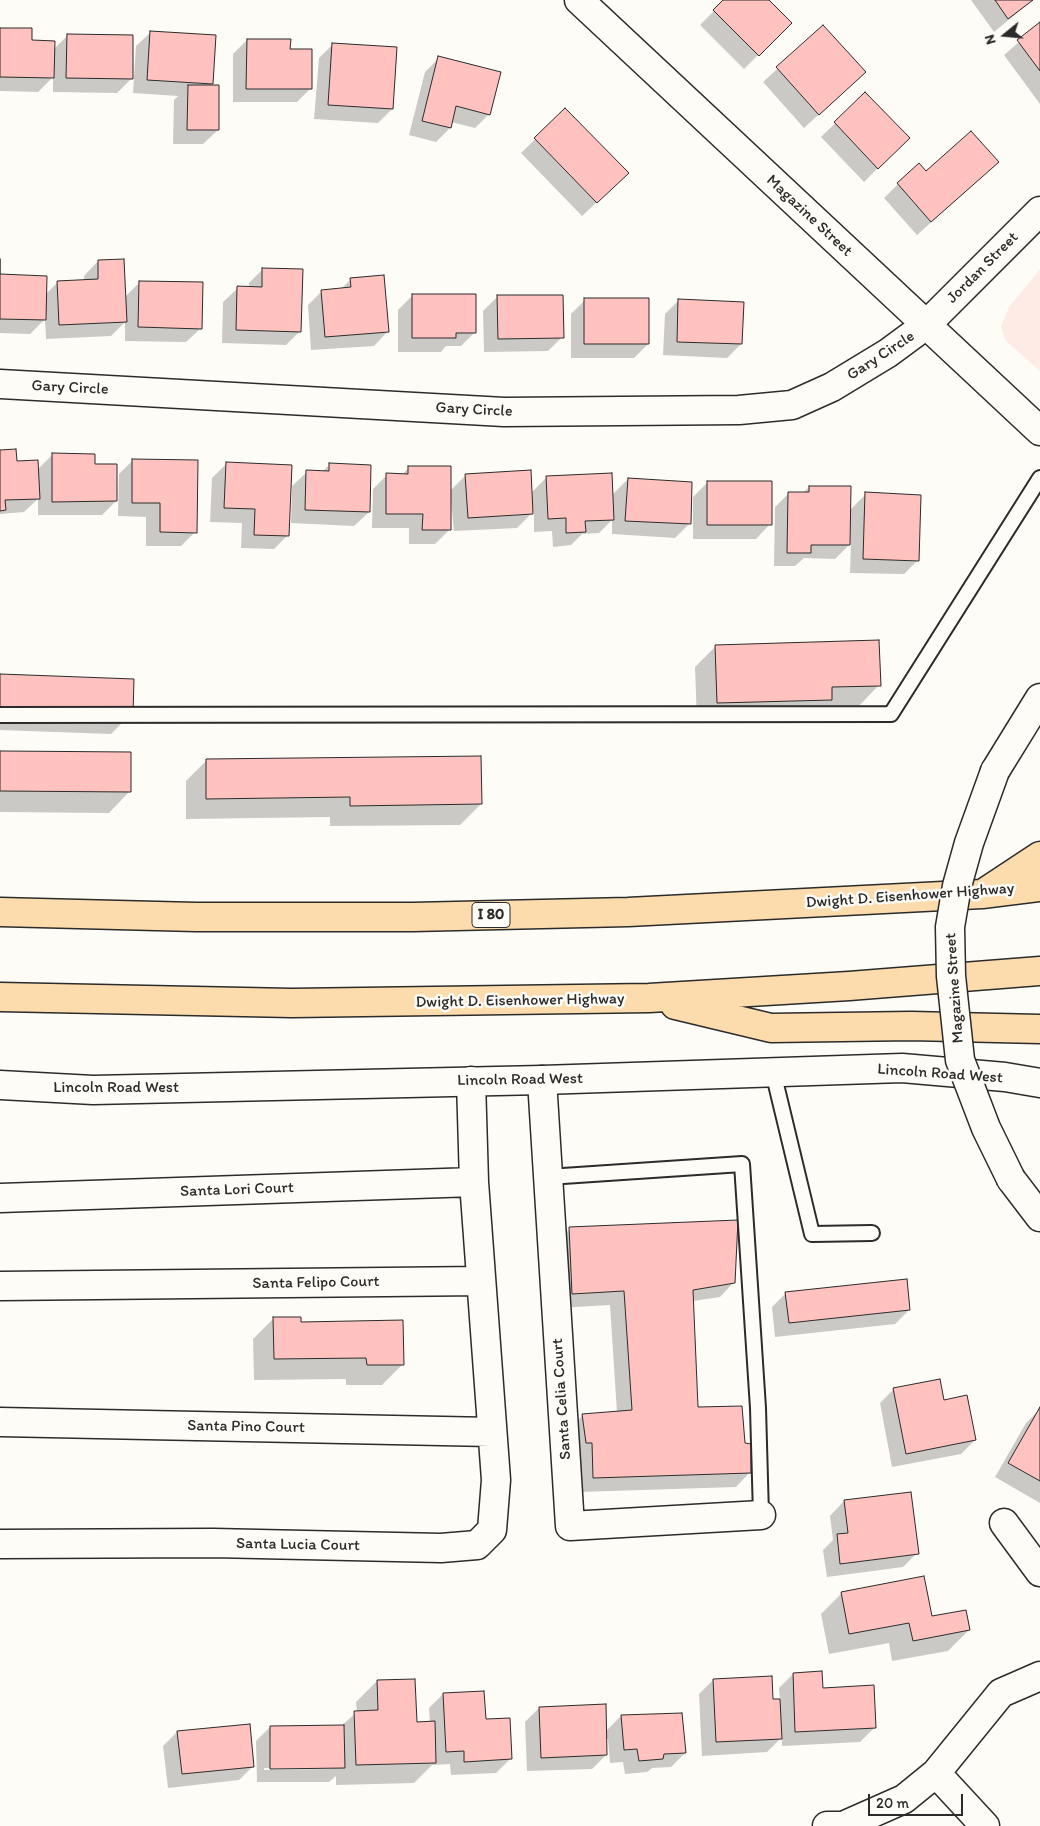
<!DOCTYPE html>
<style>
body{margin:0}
#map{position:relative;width:1040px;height:1826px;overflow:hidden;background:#fdfcf7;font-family:Itim,sans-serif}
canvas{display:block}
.north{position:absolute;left:980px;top:10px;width:50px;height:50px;-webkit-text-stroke:4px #fdfcf7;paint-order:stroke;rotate:253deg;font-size:14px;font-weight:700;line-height:20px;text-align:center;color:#2b2b2b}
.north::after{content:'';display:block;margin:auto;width:18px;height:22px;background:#2b2b2b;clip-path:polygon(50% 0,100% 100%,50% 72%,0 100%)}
.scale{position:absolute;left:868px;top:1794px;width:95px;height:22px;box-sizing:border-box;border:2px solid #2b2b2b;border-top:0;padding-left:6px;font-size:15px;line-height:18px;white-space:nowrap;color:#2b2b2b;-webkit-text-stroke:4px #fdfcf7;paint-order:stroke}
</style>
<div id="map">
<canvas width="1040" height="1826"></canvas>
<div class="north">N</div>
<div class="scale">20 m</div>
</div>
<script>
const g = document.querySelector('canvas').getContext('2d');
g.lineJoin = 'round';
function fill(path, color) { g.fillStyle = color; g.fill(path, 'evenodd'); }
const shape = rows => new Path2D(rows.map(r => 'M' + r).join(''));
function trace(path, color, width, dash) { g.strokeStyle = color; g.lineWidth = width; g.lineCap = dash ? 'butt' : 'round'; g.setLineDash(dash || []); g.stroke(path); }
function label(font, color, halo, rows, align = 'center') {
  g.font = font + ' Itim,sans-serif'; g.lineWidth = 5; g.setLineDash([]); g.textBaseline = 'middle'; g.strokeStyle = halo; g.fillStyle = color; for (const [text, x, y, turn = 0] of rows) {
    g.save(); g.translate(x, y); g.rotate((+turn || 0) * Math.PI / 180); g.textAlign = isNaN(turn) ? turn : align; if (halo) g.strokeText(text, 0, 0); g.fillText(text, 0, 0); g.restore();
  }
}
fill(shape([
 [1040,269,1040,371,1006,341,1001,327,1009,307]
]), '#feebe6');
fill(shape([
 [725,0,767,0,790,23,744,69,700,25],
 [971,0,1033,0,994,32],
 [1040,24,1040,104,1004,55],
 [823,27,850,86,804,128,763,82],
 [0,29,53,50,68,35,131,79,117,93,53,92,53,77,38,92,0,91],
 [151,32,212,83,209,87,218,130,203,144,173,144,174,100,178,96,133,93,136,46],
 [247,40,289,50,311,88,297,102,233,102,233,54],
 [333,44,392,109,378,123,314,119,319,58],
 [439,58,489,114,475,128,451,122,450,128,436,142,409,135,425,72],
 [865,94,908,138,864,182,821,137],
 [565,110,613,187,582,216,521,153],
 [926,173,983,176,917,235,884,198,898,184],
 [98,261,124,298,140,282,201,328,186,342,125,341,125,322,111,336,46,339,45,319,30,334,0,333,0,276,45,295,58,282,84,281,84,276],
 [263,269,300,331,286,345,222,343,223,302,238,288,249,288,249,283],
 [351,279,388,331,374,346,311,350,308,305,322,291,340,290],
 [412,296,475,332,461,346,446,346,441,352,398,352,398,310],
 [497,297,562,337,548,351,484,352,483,311],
 [585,300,648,344,634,358,571,358,571,314],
 [679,300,741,344,727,358,663,355,665,314],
 [0,451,16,462,37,470,52,455,93,465,116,501,102,515,38,515,38,499,24,512,0,514],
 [133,460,195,532,181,546,146,546,146,517,118,516,119,474],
 [226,464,288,535,274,549,241,548,242,523,210,522,212,478],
 [330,464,369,512,354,526,291,523,292,486,307,472,322,472],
 [409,467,449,530,435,544,409,544,409,528,372,528,373,489,387,475,402,475],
 [466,475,530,494,547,477,612,495,628,479,689,524,675,538,612,534,612,520,599,533,582,534,571,545,553,547,552,531,534,532,534,511,517,528,454,531,450,491],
 [707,483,770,524,756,539,693,539,693,497],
 [809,487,850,510,866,494,918,560,904,574,850,573,851,543,835,559,804,558,795,566,774,566,775,507,789,493,803,493],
 [716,646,879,685,859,706,824,707,810,720,697,723,695,667],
 [0,676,132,713,111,734,0,730],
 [0,752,129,792,109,813,0,812],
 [207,760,481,804,460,825,330,826,330,817,186,819,186,781],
 [570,1229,734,1282,720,1297,693,1301,697,1409,744,1444,750,1472,736,1487,579,1492,569,1429,583,1415,617,1413,610,1305,558,1308,556,1243],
 [786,1293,909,1310,895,1324,775,1337,772,1307],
 [274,1318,300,1323,403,1364,382,1385,346,1385,346,1379,254,1380,253,1339],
 [894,1389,943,1402,975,1440,961,1454,892,1467,880,1403],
 [1040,1409,1040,1503,995,1477,1026,1423],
 [844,1501,917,1553,903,1567,827,1577,823,1550,833,1540,830,1516],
 [842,1593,931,1618,969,1630,948,1651,892,1661,889,1643,829,1654,821,1614],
 [793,1674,822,1689,874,1728,860,1742,782,1746,782,1737,767,1752,702,1756,699,1694,713,1680,772,1700,780,1700,779,1688],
 [377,1681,415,1723,430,1723,429,1708,443,1694,484,1721,510,1759,496,1773,451,1775,450,1764,432,1765,414,1783,336,1785,336,1776,329,1782,257,1782,256,1741,270,1727,341,1726,357,1712,356,1702],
 [331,1767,331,1769,264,1770,264,1768],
 [539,1708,605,1732,621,1716,685,1753,671,1767,652,1768,647,1772,625,1774,623,1762,610,1763,608,1739,606,1739,606,1755,592,1769,527,1771,525,1722],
 [177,1732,253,1766,239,1780,168,1788,163,1746]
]), '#0003');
const building = shape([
 [723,0,769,0,792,23,759,56,713,10,723,0],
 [995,0,1033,0,1008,19,995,0],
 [1040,22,1040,71,1017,40,1040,22],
 [823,25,866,72,819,115,776,67,823,25],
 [0,28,32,28,32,40,55,41,54,78,0,77,0,28],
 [150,31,216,35,213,84,147,80,150,31],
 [67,34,133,35,133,79,66,78,67,34],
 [247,39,291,39,290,49,312,49,312,89,246,89,247,39],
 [332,43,397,47,393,109,328,105,332,43],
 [438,56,501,72,490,115,456,106,451,128,422,121,438,56],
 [188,85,219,85,219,130,187,130,188,85],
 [865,92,910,138,878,169,834,122,865,92],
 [565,108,629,173,597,203,534,138,565,108],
 [971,131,999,162,931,222,897,183,919,163,926,171,971,131],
 [0,259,0,274,47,276,46,320,0,319,0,259],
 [124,259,127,322,59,325,57,281,98,279,98,260,124,259],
 [262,268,303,269,301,332,236,330,237,286,262,287,262,268],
 [384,275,389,332,325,337,321,290,351,287,350,278,384,275],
 [139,281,203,282,202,329,138,327,139,281],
 [412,294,476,294,476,333,456,333,456,338,412,338,412,294],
 [497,295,563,295,564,338,498,339,497,295],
 [584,298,649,298,649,344,584,344,584,298],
 [678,299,744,302,742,344,677,342,678,299],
 [16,449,17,461,38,460,40,499,5,500,6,510,0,511,0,450,16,449],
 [52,453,95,454,95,464,117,464,117,501,52,502,52,453],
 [132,459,198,460,197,533,160,532,160,503,132,503,132,459],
 [226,462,292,465,289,536,254,535,255,509,224,508,226,462],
 [329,463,371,465,370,512,305,510,306,470,329,471,329,463],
 [408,466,451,466,451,530,422,530,423,514,386,514,386,473,408,474,408,466],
 [531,470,533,514,468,518,465,474,531,470],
 [612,473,614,520,585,521,586,532,566,533,566,518,548,519,546,476,612,473],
 [628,478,692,482,691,524,625,521,628,478],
 [707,481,772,481,772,525,707,525,707,481],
 [809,486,851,486,850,545,811,545,811,553,787,553,788,492,809,492,809,486],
 [865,492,921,495,919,561,863,559,865,492],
 [879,640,881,686,832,687,832,700,717,703,715,645,879,640],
 [0,674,134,679,133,714,0,709,0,674],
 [0,751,131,752,131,792,0,791,0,751],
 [481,756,482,804,350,806,350,797,206,799,206,759,481,756],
 [738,1220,735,1283,693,1290,698,1407,742,1406,745,1443,751,1444,751,1473,593,1478,592,1443,586,1443,582,1414,632,1410,624,1291,572,1294,569,1227,738,1220],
 [907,1279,910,1310,789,1323,785,1292,907,1279],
 [273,1317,301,1317,301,1322,403,1320,404,1365,367,1365,366,1358,274,1359,273,1317],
 [940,1379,944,1400,967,1395,976,1440,906,1454,893,1388,940,1379],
 [1040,1407,1040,1481,1008,1463,1040,1407],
 [911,1492,919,1554,840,1564,837,1534,848,1533,844,1500,911,1492],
 [924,1576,932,1616,966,1610,970,1630,913,1641,909,1623,849,1634,841,1592,924,1576],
 [822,1671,823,1688,874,1685,876,1728,795,1732,793,1673,822,1671],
 [772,1676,773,1699,780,1699,782,1739,716,1742,713,1679,772,1676],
 [415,1679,417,1722,435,1721,436,1763,356,1765,354,1711,378,1710,377,1680,415,1679],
 [484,1691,486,1719,510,1718,512,1759,464,1762,464,1751,446,1752,443,1693,484,1691],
 [606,1704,607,1755,541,1758,539,1707,606,1704],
 [682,1713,686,1753,664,1754,663,1759,639,1761,637,1749,624,1750,621,1715,682,1713],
 [250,1724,254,1767,182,1774,177,1731,250,1724],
 [344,1725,345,1768,270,1769,270,1726,344,1725]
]);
fill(building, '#ffc2bf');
trace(building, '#2b2b2b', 1);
const lane = shape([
 [0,715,891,714,1040,478],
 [773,1072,812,1234,872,1233],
 [548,1177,742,1164,758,1408,761,1515]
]);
const street = shape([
 [0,384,504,412,739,410,792,405,832,387,888,353,926,325,1040,211],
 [542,1080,570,1526,761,1515],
 [0,1198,474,1182],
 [0,1286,481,1281],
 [0,1422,491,1432],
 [1004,1523,1040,1572],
 [0,1544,213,1543,441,1548,477,1545,492,1530,496,1480,474,1182,471,1081],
 [936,1773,985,1826],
 [827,1826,843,1826,904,1799,936,1773,1001,1693,1040,1676]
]);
const secondary = shape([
 [579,0,1040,431],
 [995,771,1040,698],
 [0,1085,93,1090,542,1080,902,1068,1005,1077,1040,1083],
 [1011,1179,1040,1217]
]);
const highway = shape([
 [987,891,1040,856],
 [0,912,196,917,413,917,628,912,982,894,1040,887],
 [0,997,292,1003,649,998,849,986,1040,971],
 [675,1005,771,1028,911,1026,1040,1029]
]);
trace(lane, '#2b2b2b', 18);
trace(street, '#2b2b2b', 31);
trace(secondary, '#2b2b2b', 31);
trace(highway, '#2b2b2b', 31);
trace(lane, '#fdfcf7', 14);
trace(street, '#fdfcf7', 28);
trace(secondary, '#fdfcf7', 28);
trace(highway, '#fcdcac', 28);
const secondaryBridge = shape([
 [995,771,969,843,957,886,950,927,951,976,960,1060,986,1128,1011,1179]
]);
trace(secondaryBridge, '#2b2b2b', 31, []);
trace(secondaryBridge, '#fdfcf7', 28);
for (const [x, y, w] of [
 [491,915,38]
]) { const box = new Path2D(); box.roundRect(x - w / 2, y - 12.5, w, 25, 4); g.fillStyle = '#fdfcf7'; g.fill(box); trace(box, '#2b2b2b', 1); }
label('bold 15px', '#2b2b2b', null, [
 ["I 80",491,915]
]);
label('16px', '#2b2b2b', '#fdfcf7', [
 ["Magazine Street",809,216,43],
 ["Jordan Street",983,268,-45],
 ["Gary Circle",881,356,-33],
 ["Gary Circle",70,388,3],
 ["Gary Circle",474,410,3],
 ["Dwight D. Eisenhower Highway",910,896,-4],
 ["Magazine Street",955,988,-94],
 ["Dwight D. Eisenhower Highway",520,1001,-1],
 ["Lincoln Road West",940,1074,4],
 ["Lincoln Road West",520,1080,-1],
 ["Lincoln Road West",116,1088],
 ["Santa Lori Court",237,1190,-2],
 ["Santa Felipo Court",316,1283,-1],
 ["Santa Celia Court",562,1399,-94],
 ["Santa Pino Court",246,1427,1],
 ["Santa Lucia Court",298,1545,1]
]);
</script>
